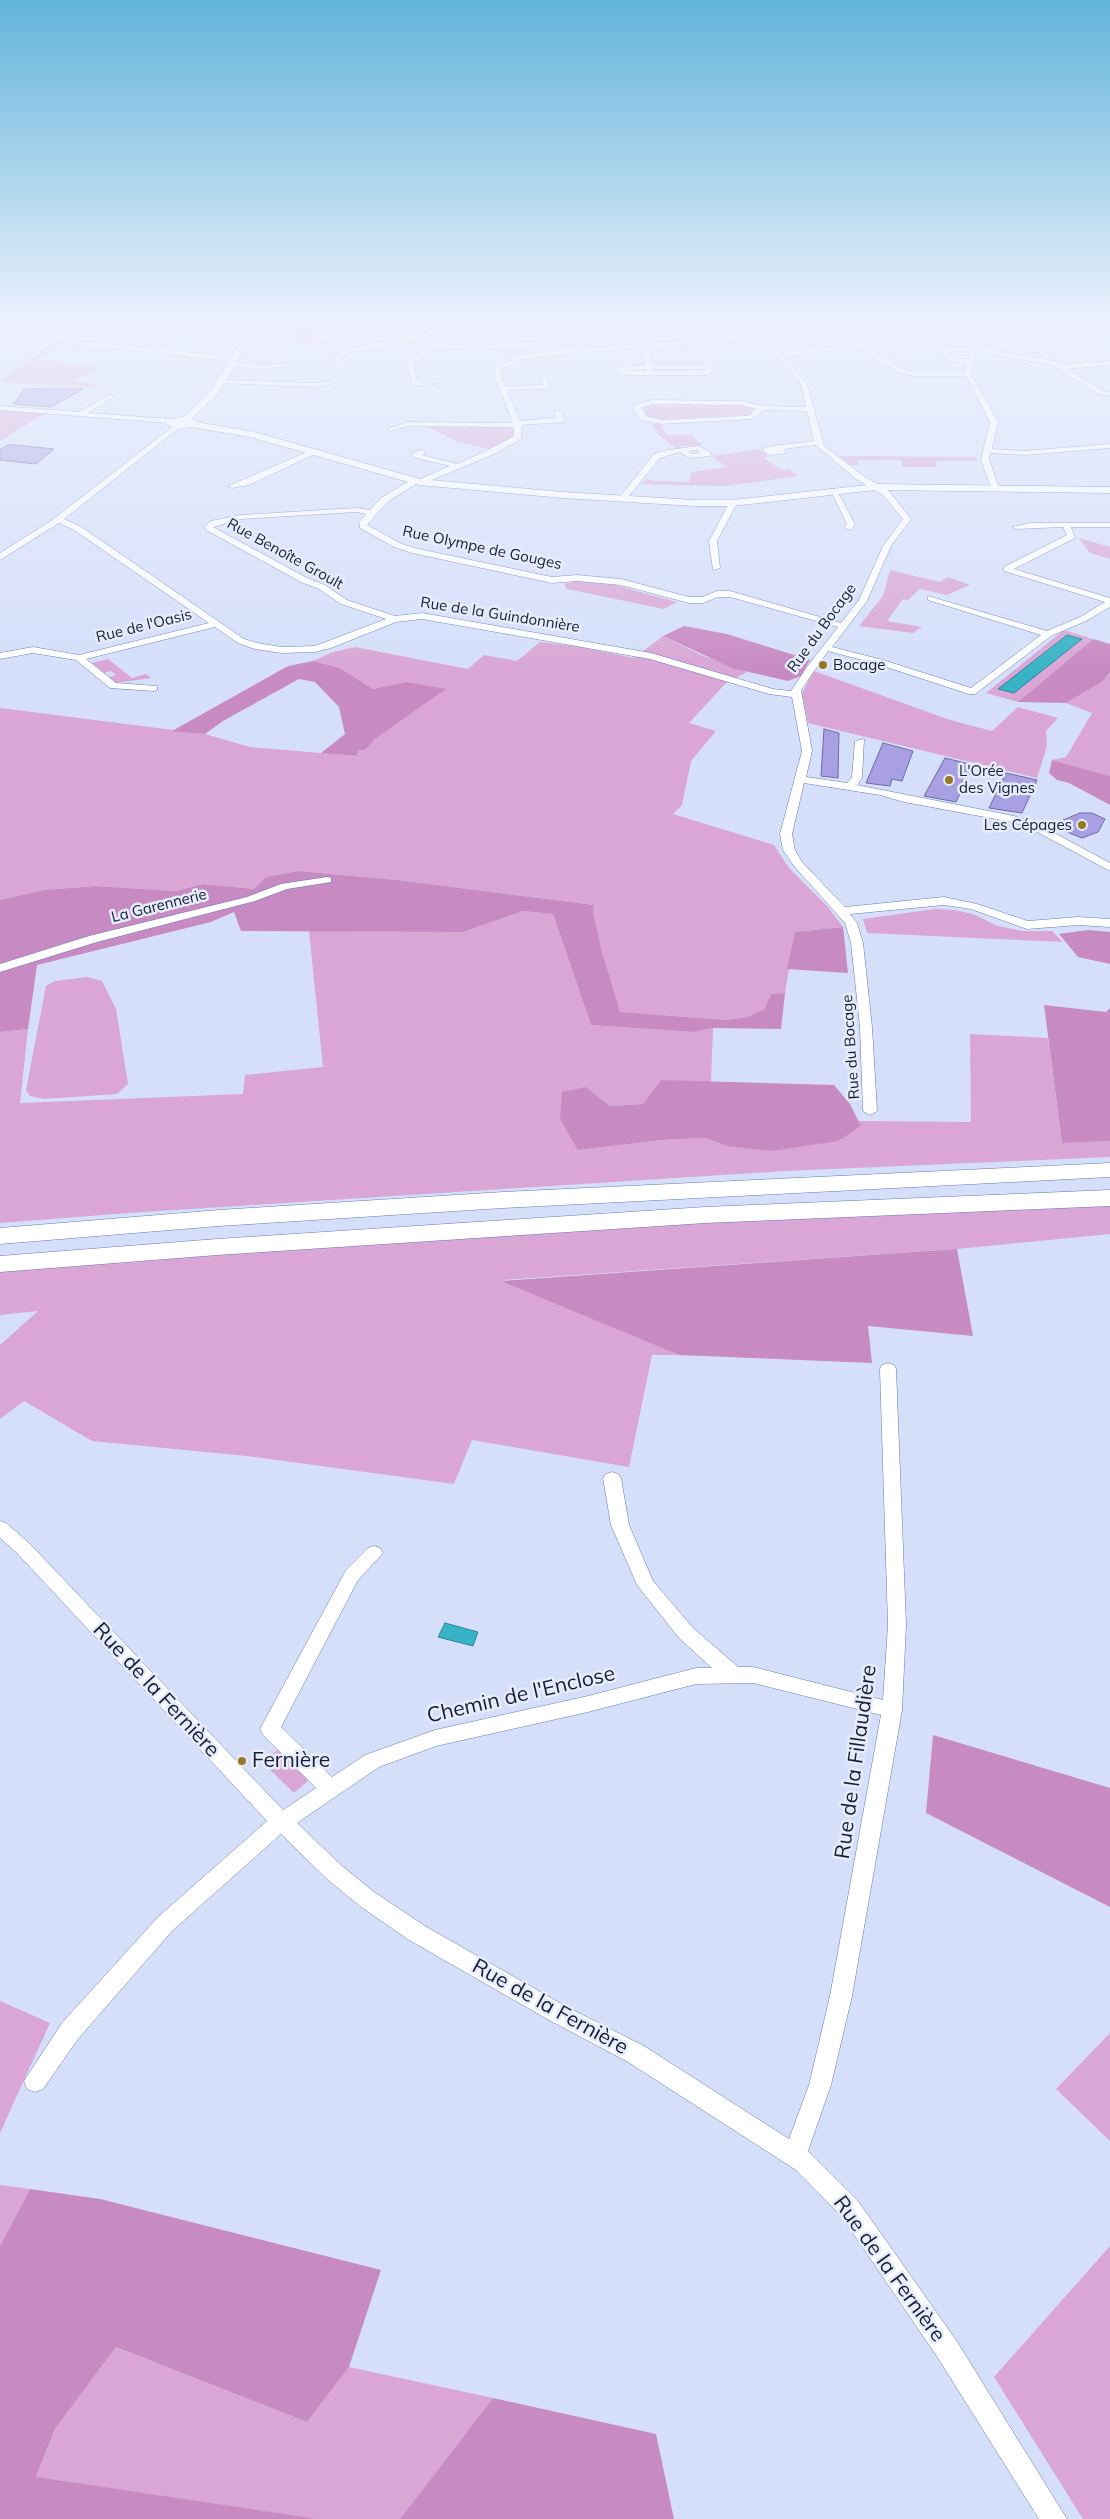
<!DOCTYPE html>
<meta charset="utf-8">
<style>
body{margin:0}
canvas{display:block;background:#d5dffa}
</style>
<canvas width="1110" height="2519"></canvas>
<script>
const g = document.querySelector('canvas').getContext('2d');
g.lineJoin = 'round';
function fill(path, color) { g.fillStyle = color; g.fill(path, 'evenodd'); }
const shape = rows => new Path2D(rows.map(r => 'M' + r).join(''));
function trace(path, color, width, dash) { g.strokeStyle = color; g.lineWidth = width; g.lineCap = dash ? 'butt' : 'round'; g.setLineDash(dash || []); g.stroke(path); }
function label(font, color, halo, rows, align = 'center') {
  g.font = font + ' Mulish,sans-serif'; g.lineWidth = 5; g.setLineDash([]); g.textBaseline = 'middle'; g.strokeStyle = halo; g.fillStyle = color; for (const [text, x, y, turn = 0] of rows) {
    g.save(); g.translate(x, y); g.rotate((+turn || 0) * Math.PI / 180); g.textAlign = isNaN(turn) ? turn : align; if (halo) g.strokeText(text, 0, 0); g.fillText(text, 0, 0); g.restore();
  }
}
fill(shape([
 [300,328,321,328,314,338,334,339,325,345,287,344],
 [54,342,64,344,37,360,68,361,63,364,97,367,74,381,99,385,93,388,0,382],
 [652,403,653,406,678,406,679,404,746,405,753,407,751,415,745,417,736,415,658,420,647,417,643,408],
 [0,410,44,414,0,441],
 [652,424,660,424,667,435,690,435,703,445,679,446,681,448,677,449,659,435],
 [424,425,465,428,466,426,505,427,515,430,512,437,489,449,458,442],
 [759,449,769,456,764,458,782,470,789,469,798,476,727,486,641,484,646,479,655,481,689,482,691,472,727,467,712,456],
 [839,456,975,457,977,461,935,461,937,467,903,467,901,460,857,460,858,465,851,465],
 [1079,538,1110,547,1110,559,1090,553],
 [890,570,940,582,948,577,970,585,947,595,920,589,908,600,903,599,887,621,922,627,913,633,859,626,883,596],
 [585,580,584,582,615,585,677,602,664,609,567,589,564,584],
 [1064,630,1093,639,1018,702,986,693],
 [663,636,701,655,747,672,725,684,689,723,716,731,691,761,682,805,673,814,774,845,789,868,827,906,843,927,795,932,785,993,771,994,766,1009,748,1017,726,1020,619,1012,602,952,593,912,594,905,397,880,298,871,266,877,254,889,203,884,176,891,95,886,44,890,0,900,0,708,205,734,250,747,356,756,359,750,365,750,376,738,406,682,373,689,340,668,313,661,333,652,355,647,468,669,484,655,517,661,540,642,580,647,634,658],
 [108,659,132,678,146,674,151,678,116,683,109,677,116,675,111,671,104,673,92,663],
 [814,671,950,720,992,731,1018,707,1058,718,1046,731,1047,746,1037,778,808,723,802,693],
 [1110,672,1110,776,1052,760,1066,757,1092,713,1066,703,1102,682],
 [935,909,954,910,973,914,998,926,1023,931,1052,931,1063,942,867,933,863,919],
 [523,911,553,914,591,1025,693,1032,713,1028,711,1083,661,1080,643,1104,610,1106,586,1087,578,1150,662,1140,705,1138,727,1146,860,1126,858,1121,971,1122,970,1034,1048,1038,1062,1143,1110,1141,1110,1157,785,1171,128,1213,0,1223,0,1032,28,1029,20,1103,243,1094,245,1075,323,1067,309,931,463,932],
 [87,977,102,981,116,1009,128,1084,117,1094,44,1099,30,1096,26,1090,46,986,55,981],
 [1110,1204,1110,1234,957,1249,502,1280,679,1355,652,1355,629,1467,472,1440,454,1484,247,1456,92,1441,24,1401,0,1419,0,1345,38,1311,0,1315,0,1272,306,1248,644,1226],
 [279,1749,310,1779,294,1793,262,1762],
 [0,2001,50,2023,0,2133],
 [1110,2033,1110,2141,1056,2089],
 [0,2185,30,2189,0,2246],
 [1110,2246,1110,2519,1083,2519,994,2377],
 [116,2347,307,2422,349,2367,493,2398,400,2519,318,2519,36,2478,55,2429]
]), '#d9a6d5');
fill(shape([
 [684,626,727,634,810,660,801,676,788,681,732,668,663,636],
 [1093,639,1110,644,1110,672,1102,682,1066,703,1018,702],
 [313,661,340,668,373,689,406,682,446,689,376,738,365,750,359,750,356,756,321,753,345,734,339,707,315,682,299,679,223,721,205,734,172,731,288,666],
 [1052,760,1110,776,1110,805,1069,783,1057,780,1049,773],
 [298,871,397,880,594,905,593,912,602,952,620,1012,726,1020,748,1017,765,1009,771,994,785,993,781,1029,713,1028,693,1032,591,1025,553,914,523,911,463,932,241,931,234,912,211,922,37,965,28,1029,0,1032,0,900,44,890,95,886,176,891,203,884,254,889,266,877],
 [843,927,848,973,787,969,795,932],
 [1088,930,1110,932,1110,964,1078,957,1059,934],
 [1044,1005,1106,1012,1110,1008,1110,1141,1062,1143],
 [661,1080,834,1085,850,1104,861,1126,838,1141,771,1151,727,1146,705,1138,662,1140,578,1150,560,1119,562,1092,586,1087,610,1106,643,1104],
 [957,1249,973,1336,868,1326,872,1363,679,1355,501,1281],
 [933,1735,1110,1788,1110,1907,926,1813],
 [30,2189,100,2199,381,2270,349,2367,307,2422,116,2347,55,2429,36,2477,318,2519,0,2519,0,2246],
 [493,2398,656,2434,674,2519,400,2519]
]), '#c88ac3');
const water = shape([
 [1067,635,1082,639,1014,693,998,689,1067,635],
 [445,1623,478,1632,473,1646,438,1637,445,1623]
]);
fill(water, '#38b3c5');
trace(water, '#2e869a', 1);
const building = shape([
 [24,389,83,389,51,407,14,404,24,389],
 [8,445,16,445,54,449,36,464,0,460,0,450,8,445],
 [824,729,839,733,838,778,821,776,824,729],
 [883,743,913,751,902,781,892,779,890,786,866,783,883,743],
 [945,758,974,765,956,802,924,796,945,758],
 [1006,773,1037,780,1022,813,989,808,1006,773],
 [1080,813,1092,813,1105,819,1098,832,1082,838,1062,830,1063,820,1080,813]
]);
fill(building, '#a8a0e3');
trace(building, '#7168a7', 1);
const minor = shape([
 [52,320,58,320,42,337,237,357,212,359,0,336,0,332,32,336,38,334,52,320],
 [195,320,370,326,389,328,411,335,484,320,526,320,484,324,417,338,435,344,477,346,531,342,538,344,545,351,742,336,717,320,724,320,779,353,854,345,829,329,827,320,833,320,834,327,903,369,914,372,965,372,966,363,951,361,940,350,973,346,993,320,999,320,979,348,1054,361,1062,365,1110,361,1110,365,1067,369,1103,391,1110,392,1110,396,1099,394,1052,365,976,351,971,374,998,422,992,449,1024,451,1110,444,1110,448,1024,455,990,453,989,459,999,488,995,490,991,488,981,459,990,422,966,376,914,376,899,372,859,348,783,356,807,384,824,446,862,475,889,491,911,519,891,546,867,601,832,647,883,660,971,688,1041,635,928,600,928,596,1047,631,1080,617,1105,602,1004,571,1004,567,1067,535,1063,527,1016,529,1012,527,1031,523,1110,523,1110,527,1071,527,1075,538,1014,569,1110,598,1110,607,1086,621,1051,636,975,694,969,694,877,664,828,651,801,690,812,751,806,777,847,783,852,777,855,741,864,739,862,778,857,785,1014,816,1036,823,1110,863,1110,871,1028,827,1012,822,904,802,880,795,804,783,792,834,795,850,802,862,845,907,944,897,977,904,1028,921,1078,917,1110,919,1110,927,1078,925,1027,929,971,909,944,905,850,914,857,923,863,943,872,1027,877,1111,870,1115,863,1111,860,1027,851,943,845,923,794,866,783,850,780,834,802,751,792,697,769,694,650,659,422,619,396,622,331,648,315,652,282,653,255,649,238,643,215,627,86,659,116,683,157,686,157,690,154,691,110,688,76,660,33,653,0,659,0,653,33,647,79,655,209,623,74,530,59,523,0,560,0,553,52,520,176,424,179,428,64,519,80,526,244,639,257,643,282,647,315,646,386,619,341,604,319,589,301,582,206,530,205,526,211,521,241,515,356,508,370,510,381,498,412,479,418,480,450,466,412,457,412,453,422,450,426,452,422,455,457,464,488,450,514,436,514,427,408,426,391,431,387,429,408,422,513,423,494,374,496,368,518,356,538,352,531,346,477,350,435,348,413,363,418,382,437,384,415,386,412,384,407,362,429,346,410,340,348,353,340,357,346,362,343,364,333,358,344,350,403,337,388,332,224,325,195,320],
 [748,339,770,351,789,368,801,384,806,407,762,406,741,401,652,400,640,403,633,407,640,420,662,424,752,419,764,410,807,411,814,441,772,446,764,448,764,452,772,455,782,454,786,452,784,449,816,445,856,479,883,495,903,519,883,546,859,600,841,623,730,591,717,591,702,597,689,597,621,579,577,575,552,577,414,548,400,543,367,525,387,502,416,484,422,484,494,454,521,439,522,425,565,422,562,412,558,410,554,412,557,418,520,421,507,390,546,389,549,387,548,380,545,378,542,380,542,385,505,386,500,374,502,369,522,359,642,347,645,365,619,367,617,370,626,375,708,375,715,370,707,365,652,365,649,347,748,339],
 [970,350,967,359,955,358,948,352,970,350],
 [646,369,646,371,627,371,646,369],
 [653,369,706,369,707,370,653,371,653,369],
 [652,404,741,405,757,409,750,415,744,416,662,420,646,416,641,408,652,404],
 [356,512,366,514,359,522,360,528,394,547,412,553,552,583,577,581,621,585,689,603,703,603,718,597,730,597,838,627,807,667,791,691,773,689,651,653,422,613,395,616,347,600,325,585,307,578,213,527,241,519,356,512],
 [606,320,648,320,644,324,606,320],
 [1086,320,1093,320,1079,334,1085,337,1085,339,1073,335,1073,333,1086,320],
 [230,362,259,365,288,364,291,366,259,369,228,365,230,362],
 [221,380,317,383,332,381,335,383,317,387,219,383,221,380],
 [111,394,113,397,88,413,170,419,174,421,170,423,0,410,0,406,79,412,111,394],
 [698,446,710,452,710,456,689,458,680,452,660,458,625,501,618,499,654,454,667,450,698,446],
 [697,450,700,453,691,454,688,451,697,450],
 [312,450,319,452,249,485,232,488,228,486,312,450],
 [830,489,836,489,855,524,851,530,844,528,847,524,830,489],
 [733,501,737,503,717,541,720,568,713,570,709,541,729,503,733,501],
 [327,877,331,878,331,882,287,889,255,901,97,942,0,972,0,964,89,936,247,897,281,884,327,877],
 [888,1363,894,1365,896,1369,906,1625,902,1710,852,1996,831,2085,808,2151,858,2201,956,2340,1067,2519,1039,2519,938,2358,842,2217,796,2170,628,2062,549,2020,409,1940,360,1906,328,1880,281,1834,172,1931,78,2039,43,2089,35,2092,27,2089,24,2081,62,2023,158,1917,267,1821,16,1552,0,1538,0,1521,6,1523,28,1542,283,1810,316,1788,263,1735,260,1729,346,1570,368,1548,374,1546,380,1548,383,1553,358,1580,281,1727,332,1777,365,1755,435,1730,588,1696,696,1668,712,1668,679,1638,637,1585,611,1525,603,1478,606,1474,612,1472,618,1474,621,1478,629,1525,653,1581,693,1628,738,1667,753,1667,883,1700,888,1625,880,1369,882,1365,888,1363],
 [753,1683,881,1715,830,1996,809,2085,789,2139,644,2046,565,2006,425,1926,374,1892,342,1866,297,1823,379,1767,436,1746,588,1712,696,1684,753,1683]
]);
const tertiary = shape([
 [261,320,269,320,241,354,218,394,192,418,196,422,254,432,420,479,563,492,695,500,733,500,876,484,1110,487,1110,493,876,490,733,506,695,506,563,498,419,485,250,437,191,427,176,429,166,424,166,420,183,417,211,391,234,351,261,320]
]);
const trunk = shape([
 [1110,1163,1110,1177,503,1208,219,1226,0,1244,0,1228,219,1210,503,1192,1110,1163],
 [1110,1190,1110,1206,705,1223,217,1255,0,1272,0,1256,217,1239,705,1207,1110,1190]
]);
trace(minor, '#6579b6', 1);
trace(tertiary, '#6579b6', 1);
trace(trunk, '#6579b6', 1);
fill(minor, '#fff');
fill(tertiary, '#fff');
fill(trunk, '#fff');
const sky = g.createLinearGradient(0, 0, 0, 673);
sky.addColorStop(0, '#61b4da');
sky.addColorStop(0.48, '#ecf1fd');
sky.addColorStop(1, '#ecf1fd00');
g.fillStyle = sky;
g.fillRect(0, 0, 1110, 673);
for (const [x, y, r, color] of [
 [823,665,5,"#957820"],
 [949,780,5,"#957820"],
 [1082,825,5,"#957820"],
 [242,1761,5,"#957820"]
]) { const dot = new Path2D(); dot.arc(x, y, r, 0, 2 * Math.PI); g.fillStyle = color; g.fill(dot); trace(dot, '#e7ecfa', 2); }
label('15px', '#161e36', '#e7ecfa', [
 ["Rue Olympe de Gouges",482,548,12],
 ["Rue Benoîte Groult",285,554,29],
 ["Rue de la Guindonnière",500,615,9],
 ["Rue de l'Oasis",144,626,-14],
 ["Rue du Bocage",822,628,-54],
 ["La Garennerie",159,906,-14],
 ["Rue du Bocage",851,1047,-94]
]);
label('15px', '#161e36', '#e7ecfa', [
 ["Bocage",833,665],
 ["L'Orée",959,771],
 ["des Vignes",959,788],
 ["Les Cépages",1072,825,"right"]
], 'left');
label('21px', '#161e36', '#e7ecfa', [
 ["Rue de la Fernière",156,1690,47],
 ["Chemin de l'Enclose",521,1695,-13],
 ["Rue de la Fillaudière",856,1762,-82],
 ["Rue de la Fernière",550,2007,29],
 ["Rue de la Fernière",889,2269,54]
]);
label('21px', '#161e36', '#e7ecfa', [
 ["Fernière",252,1761]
], 'left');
</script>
